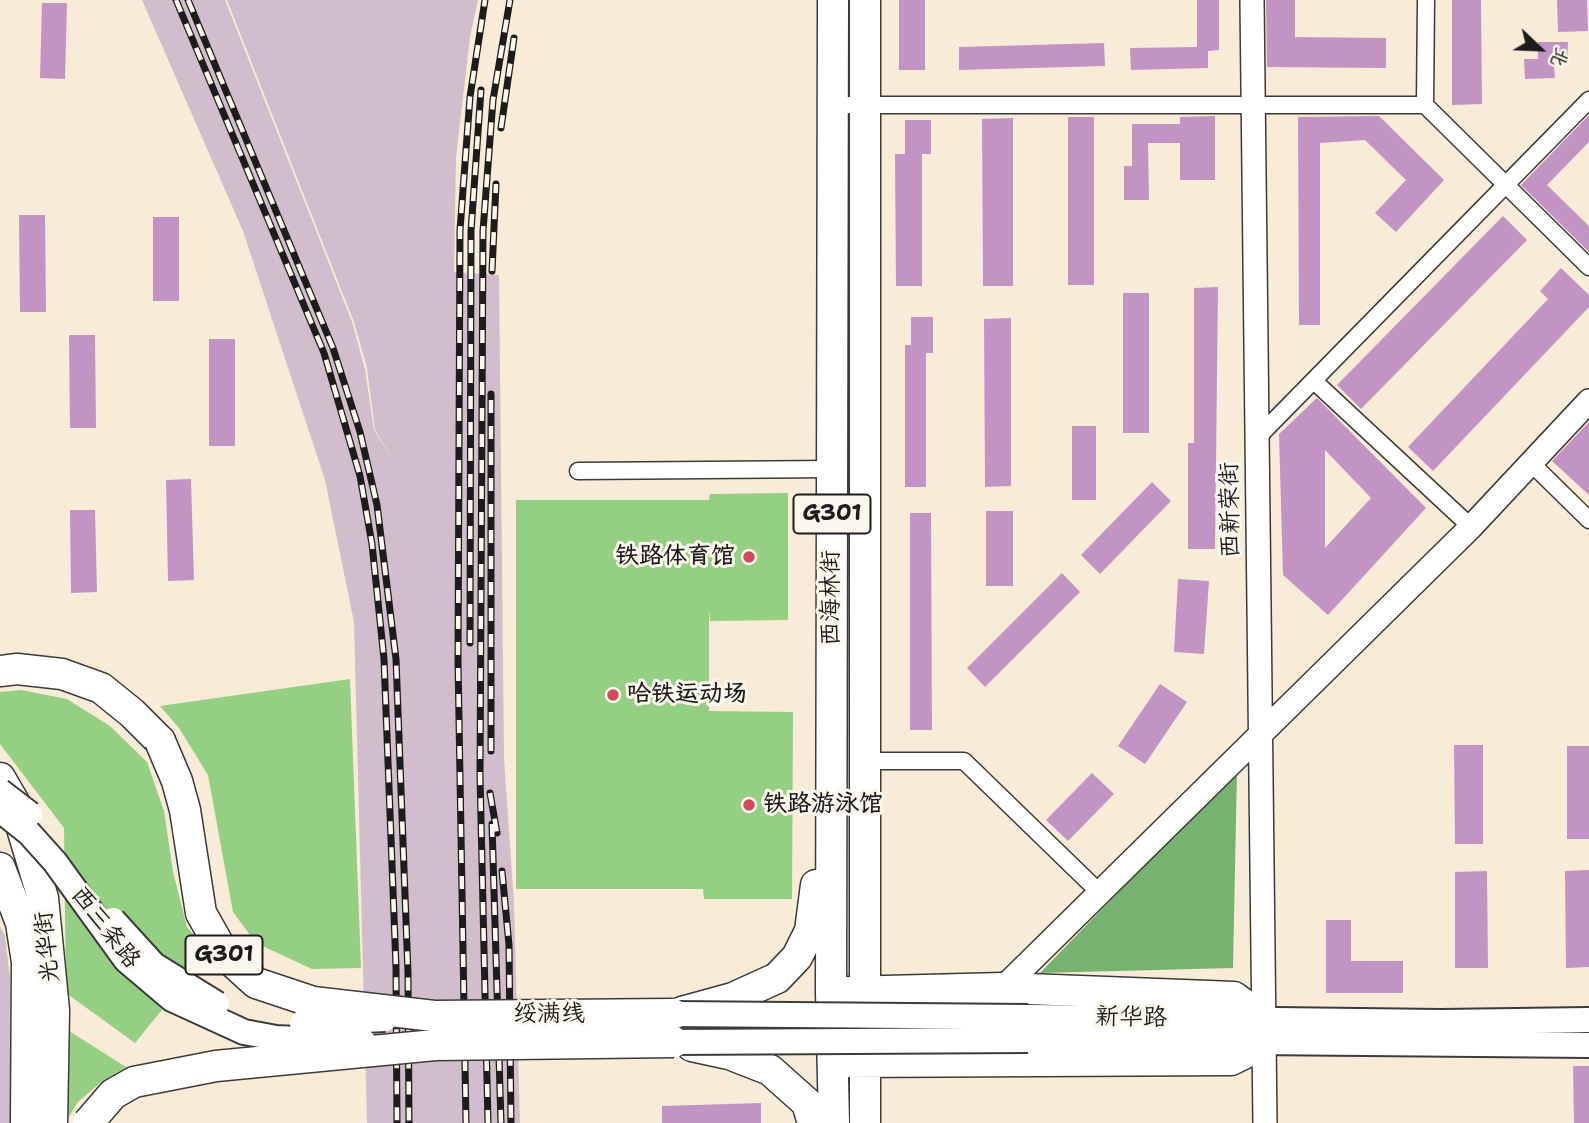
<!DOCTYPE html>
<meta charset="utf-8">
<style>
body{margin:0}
#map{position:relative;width:1589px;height:1123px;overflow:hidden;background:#f8ebd7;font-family:"Shantell Sans","LXGW WenKai TC",sans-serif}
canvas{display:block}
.north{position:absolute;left:1505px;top:14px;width:70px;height:70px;-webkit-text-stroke:5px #fbf7ec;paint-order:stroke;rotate:113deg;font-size:19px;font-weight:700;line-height:28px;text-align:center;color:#1c1c1c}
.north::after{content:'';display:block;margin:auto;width:24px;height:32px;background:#1c1c1c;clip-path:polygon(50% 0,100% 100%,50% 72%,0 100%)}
</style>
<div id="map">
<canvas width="1589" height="1123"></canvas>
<div class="north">北</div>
</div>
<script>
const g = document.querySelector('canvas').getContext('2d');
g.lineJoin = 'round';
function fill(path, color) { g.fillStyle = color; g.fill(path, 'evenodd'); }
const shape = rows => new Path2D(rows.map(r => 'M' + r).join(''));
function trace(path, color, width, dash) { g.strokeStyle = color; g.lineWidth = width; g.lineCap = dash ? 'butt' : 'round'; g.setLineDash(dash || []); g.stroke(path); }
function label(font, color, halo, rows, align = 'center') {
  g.font = font + ' "Shantell Sans","LXGW WenKai TC",sans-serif'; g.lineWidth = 6; g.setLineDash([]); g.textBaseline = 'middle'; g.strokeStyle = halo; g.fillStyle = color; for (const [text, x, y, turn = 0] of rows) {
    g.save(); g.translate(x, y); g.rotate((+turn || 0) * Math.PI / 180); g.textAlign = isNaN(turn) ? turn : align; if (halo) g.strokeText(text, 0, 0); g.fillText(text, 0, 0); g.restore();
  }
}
fill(shape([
 [142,0,225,0,352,322,365,369,374,430,394,462,375,430,367,368,354,322,227,0,478,0,470,37,456,157,454,272,499,275,504,758,514,904,520,1123,367,1123,354,622,325,480,243,231],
 [0,926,5,936,10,978,10,1123,0,1123]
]), '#d1bdcb');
fill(shape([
 [788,493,788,620,710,621,709,609,709,711,793,712,792,899,704,899,703,889,516,889,516,500,709,500,710,494],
 [350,679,361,968,312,969,256,943,233,912,208,775,179,728,160,706],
 [21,690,67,699,110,726,147,762,164,811,173,872,187,927,209,952,135,1043,66,993,64,828,0,744,0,692],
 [66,1029,126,1067,101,1082,78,1102,65,1123]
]), '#95cf83');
fill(shape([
 [1237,770,1233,968,1040,973]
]), '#78b271');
fill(shape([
 [899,0,925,0,925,70,899,70],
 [1197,0,1219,0,1219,50,1208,51,1208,68,1131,70,1130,48,1197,47],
 [1266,0,1295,0,1295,37,1386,38,1386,68,1267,67],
 [1452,0,1481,0,1482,104,1452,105],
 [1557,0,1587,0,1588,31,1558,32],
 [42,3,67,3,65,79,40,78],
 [1538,42,1568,42,1567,65,1554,65,1555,78,1525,79,1524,59,1538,59],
 [1104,43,1105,66,959,70,959,47],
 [1589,115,1589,142,1547,185,1589,226,1589,252,1521,185],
 [1215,116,1215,180,1180,180,1180,143,1148,143,1149,200,1124,200,1124,166,1132,166,1132,124,1180,124,1180,117],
 [1379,116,1444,180,1396,232,1375,213,1406,180,1365,140,1320,143,1320,325,1299,325,1298,117],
 [1068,117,1094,117,1094,285,1068,285],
 [1013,118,1013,286,983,286,982,119],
 [905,120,931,120,931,154,922,154,922,286,896,286,895,154,905,154],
 [19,215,45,215,46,312,20,312],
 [1503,216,1527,240,1361,409,1337,385],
 [153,217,179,217,179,301,153,301],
 [1561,268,1589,295,1589,307,1433,471,1408,447,1548,299,1540,291],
 [1218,287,1215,549,1188,549,1188,443,1194,443,1194,288],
 [1123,293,1149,293,1149,433,1123,433],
 [911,317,933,317,933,353,926,353,926,487,905,487,905,345,911,345],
 [1011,318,1011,486,985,487,984,319],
 [69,335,95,335,96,428,70,428],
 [209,339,235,339,235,446,209,446],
 [1317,398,1426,508,1328,615,1283,575,1279,434],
 [1325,450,1371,498,1325,548],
 [1589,422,1589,495,1552,461],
 [1072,426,1096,426,1096,500,1072,500],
 [191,479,194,580,168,581,166,480],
 [1152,482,1171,501,1100,574,1081,555],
 [70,510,95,510,97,592,71,593],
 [986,511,1013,511,1013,586,986,586],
 [910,513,931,513,932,730,910,730],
 [1062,573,1080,592,985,687,967,668],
 [1178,579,1209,581,1204,654,1174,652],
 [1160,684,1187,702,1145,764,1118,746],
 [1454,745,1483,745,1483,844,1455,844],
 [1567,746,1589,746,1589,839,1567,839],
 [1092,773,1114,794,1068,841,1046,820],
 [1589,870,1589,967,1566,968,1565,871],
 [1487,871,1488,968,1455,968,1455,872],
 [1326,920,1351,920,1351,961,1403,961,1403,993,1326,993],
 [1573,1066,1589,1066,1589,1123,1574,1123],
 [761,1103,761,1123,662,1123,662,1106]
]), '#c294c3');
const street = shape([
 [1426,0,1425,105,1589,267],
 [834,105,1425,105],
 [1314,381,1471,527],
 [1256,439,1589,100],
 [1531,463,1589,520],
 [578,471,833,469],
 [865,761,964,761,1101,894]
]);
const secondary = shape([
 [1252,0,1265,1123],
 [1003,988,1471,527,1589,401]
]);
const primary = shape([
 [1028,1017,1441,1022,1589,1020],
 [1028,1040,1589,1045]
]);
const highway = shape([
 [833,0,831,992,834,1123],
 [865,0,865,1123],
 [0,671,17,669,62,674,101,688,132,713,160,741],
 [0,778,14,802,43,898,54,1010,52,1123],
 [0,868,21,923,27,962,26,1123],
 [846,992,1003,988,1234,997,1265,1020],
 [682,1012,733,998,777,978,797,957,810,931,816,885],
 [692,1046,729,1054,770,1070,807,1103,813,1123],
 [846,1062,1231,1060,1265,1043]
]);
trace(street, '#3d3b38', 19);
trace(secondary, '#3d3b38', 26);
trace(primary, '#3d3b38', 28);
trace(highway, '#3d3b38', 33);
trace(street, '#fff', 16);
trace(secondary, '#fff', 23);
trace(primary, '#fff', 24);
trace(highway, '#fff', 30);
const rail = shape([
 [176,0,324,353,360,476,372,544,384,659,396,967,397,1123],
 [188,0,333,348,360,432,377,505,396,659,408,973,409,1123],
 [501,128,514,38],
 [492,271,496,184],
 [470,643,471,231,481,90],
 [491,751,491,394],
 [490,793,497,833],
 [492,824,501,1123],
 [502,871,509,945,511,1123],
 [466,1123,458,661,460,230,470,97,485,0],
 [488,1123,480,776,483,231,493,100,510,0]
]);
trace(rail, '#1c1c1c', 7);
trace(rail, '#fbf7ec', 4.5, [13]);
const primaryBridge = shape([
 [0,791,30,814],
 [0,810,29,833,55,862,126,960,172,999,244,1032,276,1038,364,1042],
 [113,920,154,965,217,1004],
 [673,1014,1028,1017],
 [302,1023,385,1019],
 [674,1042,1028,1040]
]);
const highwayBridge = shape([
 [160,741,177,781,185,810,201,913,224,954,256,983,313,1002,434,1016,673,1014],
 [88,1123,113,1094,134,1082,216,1066,435,1045,674,1042]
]);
trace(primaryBridge, '#3d3b38', 28, []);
trace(highwayBridge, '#3d3b38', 33, []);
trace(primaryBridge, '#fff', 24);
trace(highwayBridge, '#fff', 30);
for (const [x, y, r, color] of [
 [749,557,7,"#d1495b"],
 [613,695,7,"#d1495b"],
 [749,805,7,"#d1495b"]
]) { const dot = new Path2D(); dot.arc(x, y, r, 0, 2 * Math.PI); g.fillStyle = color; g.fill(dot); trace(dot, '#fbf7ec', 2.5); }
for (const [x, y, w] of [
 [832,514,77],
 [224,955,77]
]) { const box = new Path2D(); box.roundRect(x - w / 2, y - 19.5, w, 39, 5); g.fillStyle = '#fbf7ec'; g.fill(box); trace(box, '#1c1c1c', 2); }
label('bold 23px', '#1c1c1c', null, [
 ["G301",832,514],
 ["G301",224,955]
]);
label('24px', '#1c1c1c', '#fbf7ec', [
 ["西新荣街",1231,510,-91],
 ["西海林街",832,598,-90],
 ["西三条路",105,928,52],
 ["光华街",48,947,-96],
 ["绥满线",549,1015],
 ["新华路",1131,1018,1]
]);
label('bold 24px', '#1c1c1c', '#fbf7ec', [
 ["铁路体育馆",735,557,"right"],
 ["哈铁运动场",627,695],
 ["铁路游泳馆",763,805]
], 'left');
</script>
